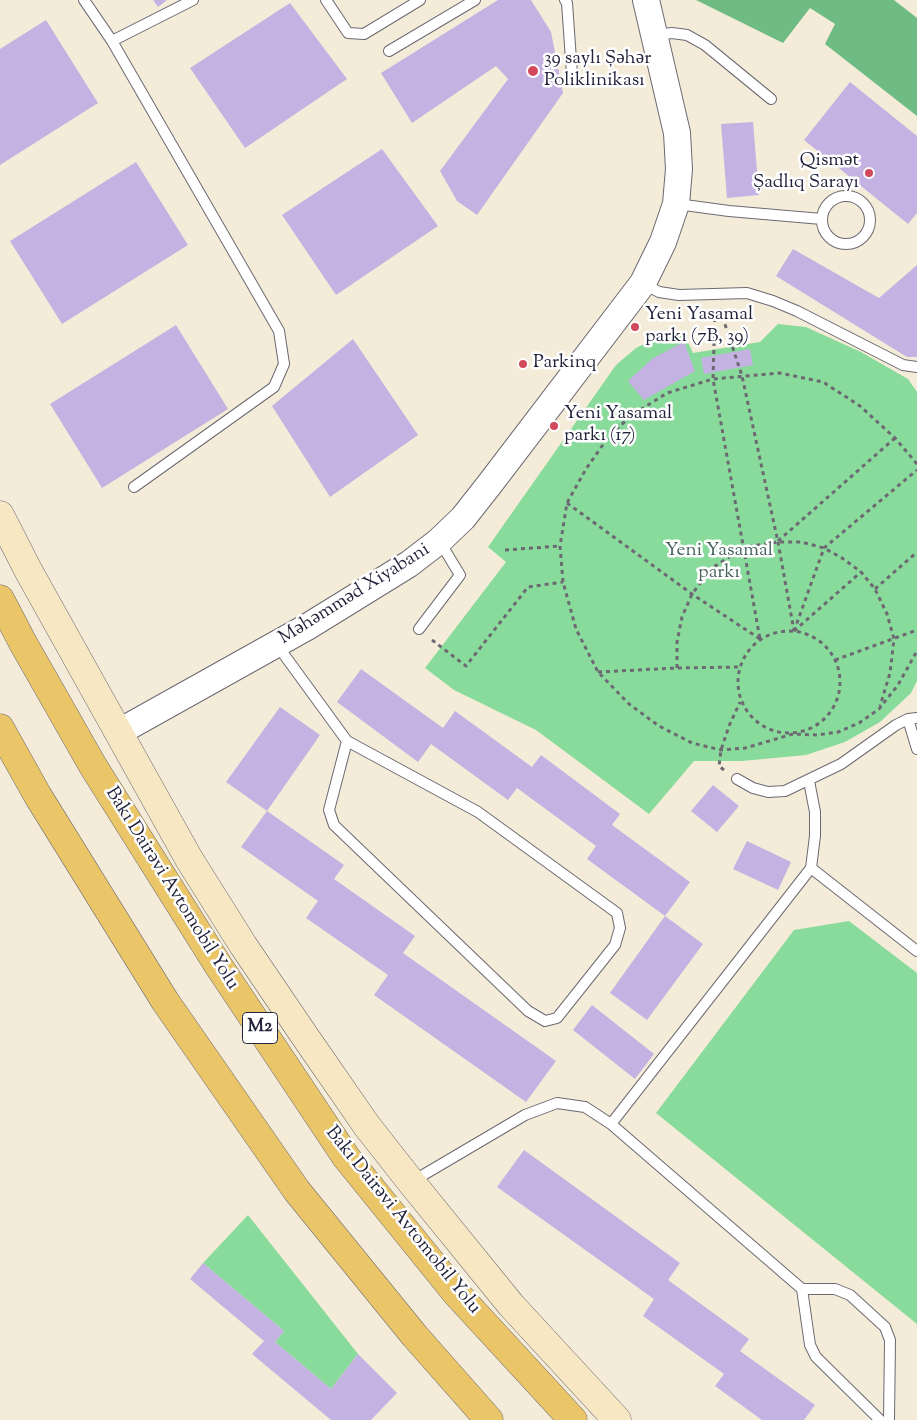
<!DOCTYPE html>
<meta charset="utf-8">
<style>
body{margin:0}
canvas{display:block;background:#f4ecd8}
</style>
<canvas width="917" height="1420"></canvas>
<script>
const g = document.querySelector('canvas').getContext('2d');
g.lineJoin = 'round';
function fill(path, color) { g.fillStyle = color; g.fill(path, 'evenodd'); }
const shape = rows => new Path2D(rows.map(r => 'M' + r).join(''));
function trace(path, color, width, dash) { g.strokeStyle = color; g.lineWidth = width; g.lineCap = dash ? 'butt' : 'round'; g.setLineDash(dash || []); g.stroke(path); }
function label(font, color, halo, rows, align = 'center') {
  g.font = font + ' "Sorts Mill Goudy",serif'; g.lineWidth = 5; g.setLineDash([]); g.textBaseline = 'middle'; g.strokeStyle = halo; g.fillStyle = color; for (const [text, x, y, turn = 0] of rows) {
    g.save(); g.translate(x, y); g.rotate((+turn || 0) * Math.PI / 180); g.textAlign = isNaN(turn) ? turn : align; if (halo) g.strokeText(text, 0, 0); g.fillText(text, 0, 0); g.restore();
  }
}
fill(shape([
 [778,324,806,327,861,352,908,379,917,392,917,681,911,693,880,722,845,742,806,755,742,761,694,761,649,814,536,730,454,690,425,668,506,562,488,547,616,365,636,348,658,337,684,334,693,353,760,342],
 [849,921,917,973,917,1324,656,1113,794,930],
 [248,1215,358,1354,331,1389,275,1342,284,1331,203,1263]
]), '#89db9c');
fill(shape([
 [696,0,894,0,917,18,917,116,825,44,835,24,810,8,783,43]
]), '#6ebb84');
fill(shape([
 [153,0,167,0,158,7],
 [498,0,531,0,551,32,563,93,477,215,457,201,440,171,508,79,496,66,412,123,381,73],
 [290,3,347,79,245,148,190,68],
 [46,20,98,103,0,165,0,49],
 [850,82,917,136,917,213,908,224,804,140],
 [753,122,759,195,727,198,721,124],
 [382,149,438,226,336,295,282,215],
 [136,162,188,245,62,324,10,241],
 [793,249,879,298,917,265,917,357,907,357,776,276],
 [176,325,228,409,102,488,50,404],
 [353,339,418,435,330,497,272,406],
 [684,342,695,371,644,400,628,381,653,358],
 [750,349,753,365,704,374,701,358],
 [361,669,443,728,455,711,532,767,541,755,620,814,612,825,690,882,665,916,587,859,596,846,517,788,508,800,431,744,418,762,337,702],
 [280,707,320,735,267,811,344,865,334,879,415,936,403,953,556,1061,526,1102,374,995,388,975,306,918,318,901,241,847,267,811,226,782],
 [713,785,739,806,717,832,691,811],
 [747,841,791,862,778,890,733,869],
 [665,916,703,944,647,1020,610,993],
 [592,1005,654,1054,635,1079,573,1030],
 [524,1150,680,1263,668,1280,749,1339,740,1351,815,1405,804,1420,762,1420,715,1386,724,1374,643,1316,654,1299,497,1187],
 [203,1263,284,1331,275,1342,331,1389,358,1354,397,1393,371,1420,331,1420,252,1354,264,1341,190,1279]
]), '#c4b2e3');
const service = shape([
 [84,0,112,41,279,331,284,364,274,387,134,487],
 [326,0,348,33,364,34,420,0],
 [565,0,567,3,572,74],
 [655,35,672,33,687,35,705,45,771,99],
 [112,41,193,0],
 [389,51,475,0],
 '822 220a24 24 0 1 1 48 0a24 24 0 1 1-48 0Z',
 [677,204,729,211,822,219],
 [644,284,659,292,679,295,747,293,773,301,797,311,903,365,917,367],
 [419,629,460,575,440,542],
 [277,645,347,741,478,812,617,913,620,928,615,945,557,1018,545,1021,528,1011,334,825,329,810,347,741],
 [908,719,917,749],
 [737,779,753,788,768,792,785,791,841,764,896,725,908,719,917,718],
 [809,781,815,812,815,836,811,868],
 [611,1124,802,1289,835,1289,850,1295,885,1327,890,1340,889,1420],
 [413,1181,525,1115,557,1103,585,1107,611,1124,811,868,917,951],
 [802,1289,810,1345,816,1357,880,1420]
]);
const tertiary = shape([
 [119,732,307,627,409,564,439,541,463,518,489,485,643,283,663,242,676,204,679,169,677,133,646,0]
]);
const secondary = shape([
 [0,515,28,570,189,859,243,945,304,1035,367,1126,411,1182,511,1305,617,1420]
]);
const motorway = shape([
 [0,599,23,643,93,766,218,965,346,1157,456,1293,573,1420],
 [0,728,38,796,165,1001,297,1191,414,1335,489,1420]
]);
trace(service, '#6c6972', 12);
trace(tertiary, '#6c6972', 28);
trace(secondary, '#6c6972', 29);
trace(motorway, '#6c6972', 29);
trace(shape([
 [720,309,742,376,778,542,794,631],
 [715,310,713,379,760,639],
 [917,464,895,438,860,406,823,382,780,373,713,379,667,393,632,415,609,436,586,469,567,503,560,546,563,582,576,629,598,672,629,704,659,726,692,743,721,750,745,748,793,734,817,735,838,732,859,723,879,709,898,685,917,651],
 [567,503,692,594,760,639],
 [778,541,895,438],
 [505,550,560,546],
 [875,589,917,552],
 '738 682a51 51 0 1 1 102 0a51 51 0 1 1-102 0Z',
 [794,631,824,548,917,470],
 [794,631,861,572],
 [432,640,466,666,528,587,563,582],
 [835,660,917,630],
 [677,668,677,642,682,617,692,594,712,568,745,547,778,542,801,542,824,548,842,558,861,572,875,589,887,614,894,639,890,673,880,706],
 [598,672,677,668,739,667],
 [724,770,719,766,721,750,729,726,740,702]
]), '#6c6972', 3, [4, 4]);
trace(service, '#fff', 10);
trace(tertiary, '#fff', 26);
trace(secondary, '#f7e8c3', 28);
trace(motorway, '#eac669', 28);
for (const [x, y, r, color] of [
 [533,71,6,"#d1495b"],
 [869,173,5,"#d1495b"],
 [635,327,5,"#d1495b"],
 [523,364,5,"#d1495b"],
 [554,426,5,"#d1495b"]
]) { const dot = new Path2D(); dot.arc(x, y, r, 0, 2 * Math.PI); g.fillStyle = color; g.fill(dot); trace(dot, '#fff', 2); }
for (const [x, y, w] of [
 [260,1028,35]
]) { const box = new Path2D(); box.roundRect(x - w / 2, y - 15.5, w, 31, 4); g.fillStyle = '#fff'; g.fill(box); trace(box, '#22223b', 1); }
label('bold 18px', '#22223b', null, [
 ["M2",260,1028]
]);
label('19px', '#22223b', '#fff', [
 ["39 saylı Şəhər",544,60],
 ["Poliklinikası",544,82],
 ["Qismət",859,162,"right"],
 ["Şadlıq Sarayı",859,184,"right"],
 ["Yeni Yasamal",645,316],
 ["parkı (7B, 39)",645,338],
 ["Parkinq",533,364],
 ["Yeni Yasamal",564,415],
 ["parkı (17)",564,437]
], 'left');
label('19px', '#46635d', '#fff', [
 ["Yeni Yasamal",719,552],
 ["parkı",719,574]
]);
label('19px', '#22223b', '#fff', [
 ["Məhəmməd Xiyabani",355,595,-32],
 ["Bakı Dairəvi Avtomobil Yolu",171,889,58],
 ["Bakı Dairəvi Avtomobil Yolu",402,1221,51]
]);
</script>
